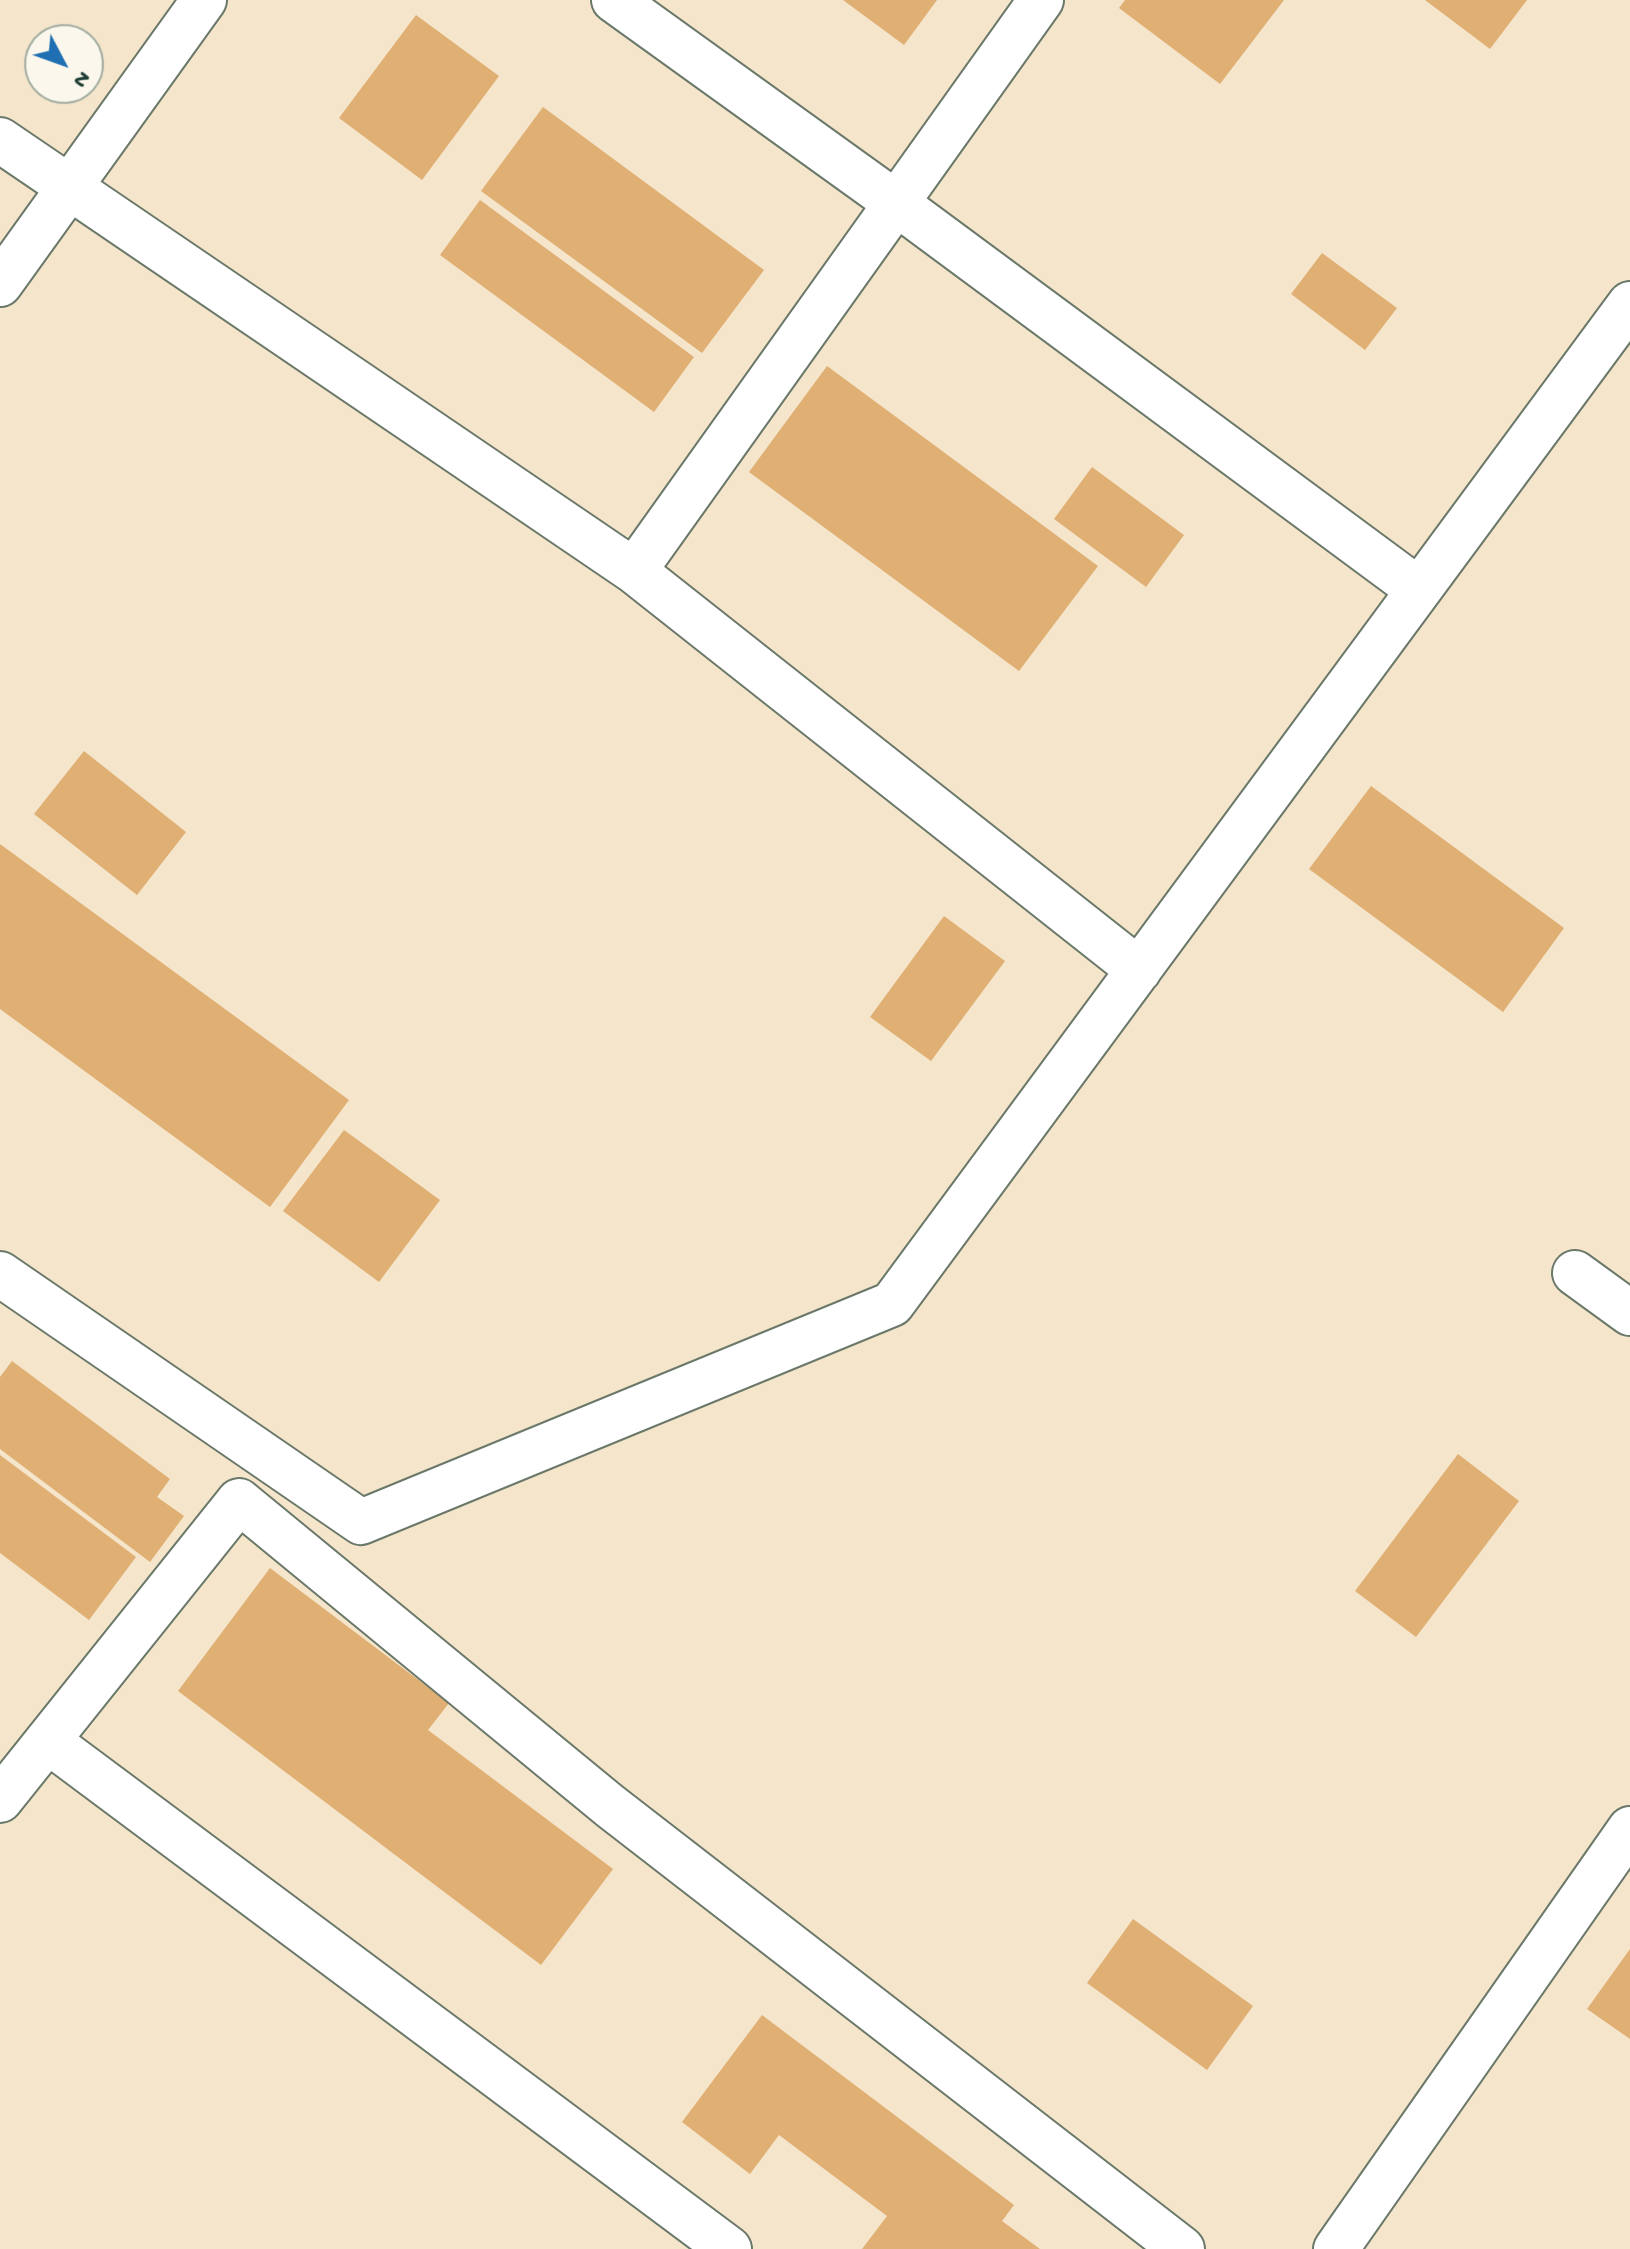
<!DOCTYPE html>
<style>
body{margin:0}
#map{position:relative;width:1630px;height:2249px;overflow:hidden;background:#f4e5cb;font-family:"Gochi Hand",sans-serif}
canvas{display:block}
.north{position:absolute;left:24px;top:24px;width:80px;height:80px;box-sizing:border-box;background:#fbf7ec;border:2px solid #a3ada2;border-radius:50%;rotate:131deg;font-size:22px;font-weight:700;line-height:32px;text-align:center;color:#1f3d34}
.north::after{content:'';display:block;margin:auto;width:28px;height:36px;background:#1f6fb2;clip-path:polygon(50% 0,100% 100%,50% 72%,0 100%)}
</style>
<div id="map">
<canvas width="1630" height="2249"></canvas>
<div class="north">N</div>
</div>
<script>
const g = document.querySelector('canvas').getContext('2d');
g.lineJoin = 'round';
function fill(path, color) { g.fillStyle = color; g.fill(path, 'evenodd'); }
const shape = rows => new Path2D(rows.map(r => 'M' + r).join(''));
function trace(path, color, width, dash) { g.strokeStyle = color; g.lineWidth = width; g.lineCap = dash ? 'butt' : 'round'; g.setLineDash(dash || []); g.stroke(path); }
fill(shape([
 [843,0,937,0,904,45],
 [1125,0,1284,0,1220,84,1119,8],
 [1425,0,1527,0,1490,49],
 [416,15,499,76,422,180,339,118],
 [543,107,764,270,702,353,481,191],
 [480,200,694,357,654,412,440,255],
 [1322,253,1397,308,1365,350,1291,294],
 [827,366,1098,566,1019,671,749,472],
 [1092,467,1184,535,1146,587,1054,519],
 [84,751,186,832,137,895,34,814],
 [1371,786,1564,928,1503,1012,1309,869],
 [0,844,349,1100,270,1207,0,1009],
 [944,916,1005,961,931,1061,870,1017],
 [344,1130,440,1200,379,1282,283,1211],
 [12,1361,170,1479,157,1497,184,1516,150,1562,0,1449,0,1377],
 [1458,1454,1519,1501,1416,1637,1355,1591],
 [0,1455,136,1557,89,1620,0,1553],
 [270,1568,449,1703,428,1730,613,1869,541,1965,178,1691],
 [1133,1919,1253,2006,1207,2070,1087,1983],
 [1630,1949,1630,2039,1587,2009],
 [762,2015,1014,2205,1002,2221,1040,2249,862,2249,887,2216,779,2135,750,2174,682,2122]
]), '#e0af73');
const street = shape([
 [614,0,896,203,1419,590],
 [0,140,634,571,1139,970],
 [0,284,204,0],
 [634,571,1041,0],
 [1575,1273,1630,1313],
 [0,1274,361,1522,892,1304,1630,304],
 [48,1741,729,2249],
 [0,1800,239,1501,610,1806,1182,2249],
 [1336,2249,1630,1829]
]);
trace(street, '#6a7869', 48);
trace(street, '#fff', 44);
</script>
